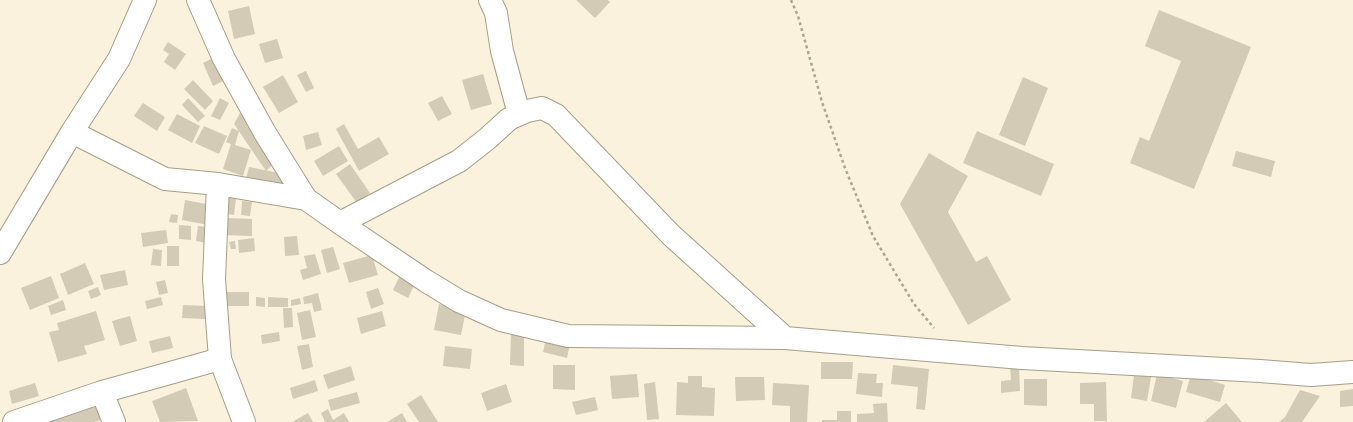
<!DOCTYPE html>
<style>
body{margin:0}
canvas{display:block;background:#faf2dc}
</style>
<canvas width="1353" height="422"></canvas>
<script>
const g = document.querySelector('canvas').getContext('2d');
g.lineJoin = 'round';
function fill(path, color) { g.fillStyle = color; g.fill(path, 'evenodd'); }
const shape = rows => new Path2D(rows.map(r => 'M' + r).join(''));
function trace(path, color, width, dash) { g.strokeStyle = color; g.lineWidth = width; g.lineCap = dash ? 'butt' : 'round'; g.setLineDash(dash || []); g.stroke(path); }
fill(shape([
 [576,0,608,0,610,2,595,18],
 [249,6,255,34,234,39,228,11],
 [1159,10,1251,47,1194,189,1130,163,1140,137,1149,141,1181,61,1145,46],
 [277,39,283,58,265,63,259,44],
 [168,42,186,54,175,70,164,62,169,54,163,50],
 [213,58,223,81,213,86,203,63],
 [306,71,314,88,306,92,297,75],
 [483,74,492,104,471,110,462,80],
 [283,75,298,102,279,113,263,87],
 [1023,77,1048,88,1025,146,999,135],
 [193,80,213,101,205,110,184,89],
 [442,96,452,114,438,121,428,103],
 [188,98,205,116,198,122,182,105],
 [220,98,229,103,220,120,211,116],
 [143,103,165,117,157,131,134,116],
 [241,111,247,120,247,126,276,162,266,171,234,124],
 [177,114,200,126,192,143,168,130],
 [344,124,358,149,379,137,389,154,359,171,336,129],
 [204,126,227,136,219,154,195,143],
 [232,128,239,131,235,145,251,150,243,176,223,169,231,144,226,142],
 [977,131,1054,164,1041,196,963,163],
 [318,132,322,145,306,150,303,136],
 [339,146,348,161,323,176,314,161],
 [1236,151,1275,161,1271,177,1232,166],
 [929,153,968,176,948,212,976,262,987,256,1011,300,968,325,900,204],
 [350,164,370,193,357,203,336,174],
 [249,167,284,174,282,186,246,179],
 [225,197,236,198,234,215,223,213],
 [185,200,212,205,208,225,182,220],
 [242,201,252,202,250,216,241,215],
 [171,214,178,215,177,223,169,222],
 [226,218,252,219,252,236,225,235],
 [179,225,191,226,191,240,179,239],
 [198,226,209,227,207,243,196,241],
 [166,230,168,243,143,247,141,233],
 [297,236,299,255,285,256,284,237],
 [254,238,255,251,239,253,238,240],
 [235,241,236,249,231,249,229,242],
 [167,246,179,246,179,266,167,266],
 [333,247,340,269,327,273,321,250],
 [153,249,162,250,161,266,151,265],
 [315,254,321,274,303,280,300,270,307,268,304,256],
 [372,255,378,275,349,283,343,263],
 [85,263,94,284,68,295,60,274],
 [125,270,128,285,104,290,100,275],
 [402,271,417,279,408,298,393,290],
 [51,276,59,298,30,310,21,288],
 [165,280,168,293,159,295,156,282],
 [98,287,101,295,91,299,88,291],
 [378,288,384,304,371,309,366,292],
 [225,292,249,292,249,306,225,306],
 [318,293,322,310,314,312,312,303,304,304,303,297],
 [161,297,163,305,147,309,145,301],
 [256,297,265,298,265,307,256,306],
 [268,297,288,298,288,307,268,307],
 [300,298,301,304,291,306,291,300],
 [63,300,66,310,51,315,48,306],
 [439,304,466,310,461,335,434,330],
 [183,305,207,306,206,319,182,318],
 [283,308,292,308,293,327,284,328],
 [310,310,316,337,302,340,297,313],
 [96,311,105,340,84,346,87,354,58,362,49,332,59,330,57,323],
 [382,311,386,326,361,334,357,318],
 [130,316,137,341,120,346,112,321],
 [279,332,280,341,262,344,261,335],
 [511,333,524,333,524,366,510,365],
 [170,336,173,348,152,353,149,341],
 [546,339,570,344,567,358,543,352],
 [309,344,313,367,302,370,297,346],
 [445,346,472,349,470,369,443,366],
 [821,362,853,362,852,379,821,379],
 [553,365,575,365,575,390,553,389],
 [893,365,929,369,925,410,916,409,918,387,891,384],
 [351,366,355,380,328,389,323,375],
 [1019,366,1020,391,1001,393,1001,381,1011,380,1010,367],
 [858,373,877,374,876,383,883,383,882,397,856,394],
 [637,374,639,397,612,399,610,376],
 [1157,374,1183,381,1176,408,1151,401],
 [1191,374,1225,385,1220,402,1186,392],
 [1134,375,1151,377,1147,401,1131,398],
 [688,376,702,376,702,387,715,388,714,416,676,415,677,382,688,383],
 [735,377,764,377,765,400,736,401],
 [1024,379,1047,379,1047,406,1024,405],
 [315,380,318,391,293,399,290,388],
 [655,382,659,419,647,420,644,384],
 [1106,382,1107,421,1094,421,1094,404,1080,404,1080,383],
 [35,383,39,396,12,404,9,391],
 [773,383,809,385,807,422,790,422,790,406,772,405],
 [506,384,512,402,487,411,481,393],
 [186,388,198,421,160,422,152,401],
 [1353,389,1353,406,1340,407,1340,391],
 [1300,390,1320,396,1302,422,1279,422,1285,417],
 [357,392,360,403,331,411,328,400],
 [421,395,438,422,419,422,407,404],
 [595,397,598,410,576,415,572,402],
 [96,403,101,420,94,422,36,422],
 [887,403,888,422,857,422,857,414,874,413,873,404],
 [1226,403,1242,422,1204,422],
 [328,409,333,420,344,413,349,422,325,422,321,413],
 [837,411,851,411,851,422,822,422,822,420,837,420],
 [308,413,313,422,292,422],
 [402,413,407,422,387,422]
]), '#d3cbb6');
const minor = shape([
 [198,0,224,59,265,133,306,199],
 [490,0,496,13,502,51,519,114],
 [72,132,165,179,218,184,306,199,340,223,426,281,459,301,501,320,568,336,785,338,1022,358,1260,371,1311,375,1353,372],
 [340,223,459,161,487,139,509,119,527,111,542,108,556,115,671,235,785,338],
 [0,253,72,132,119,59,145,0],
 [220,359,244,422],
 [102,392,114,422],
 [14,422,102,392,220,359,214,279,218,184]
]);
trace(minor, '#a69e8a', 24);
trace(shape([
 [791,0,798,16,822,102,845,168,873,236,914,304,934,328]
]), '#aaa493', 2.5, [3, 3]);
trace(minor, '#fff', 22);
</script>
